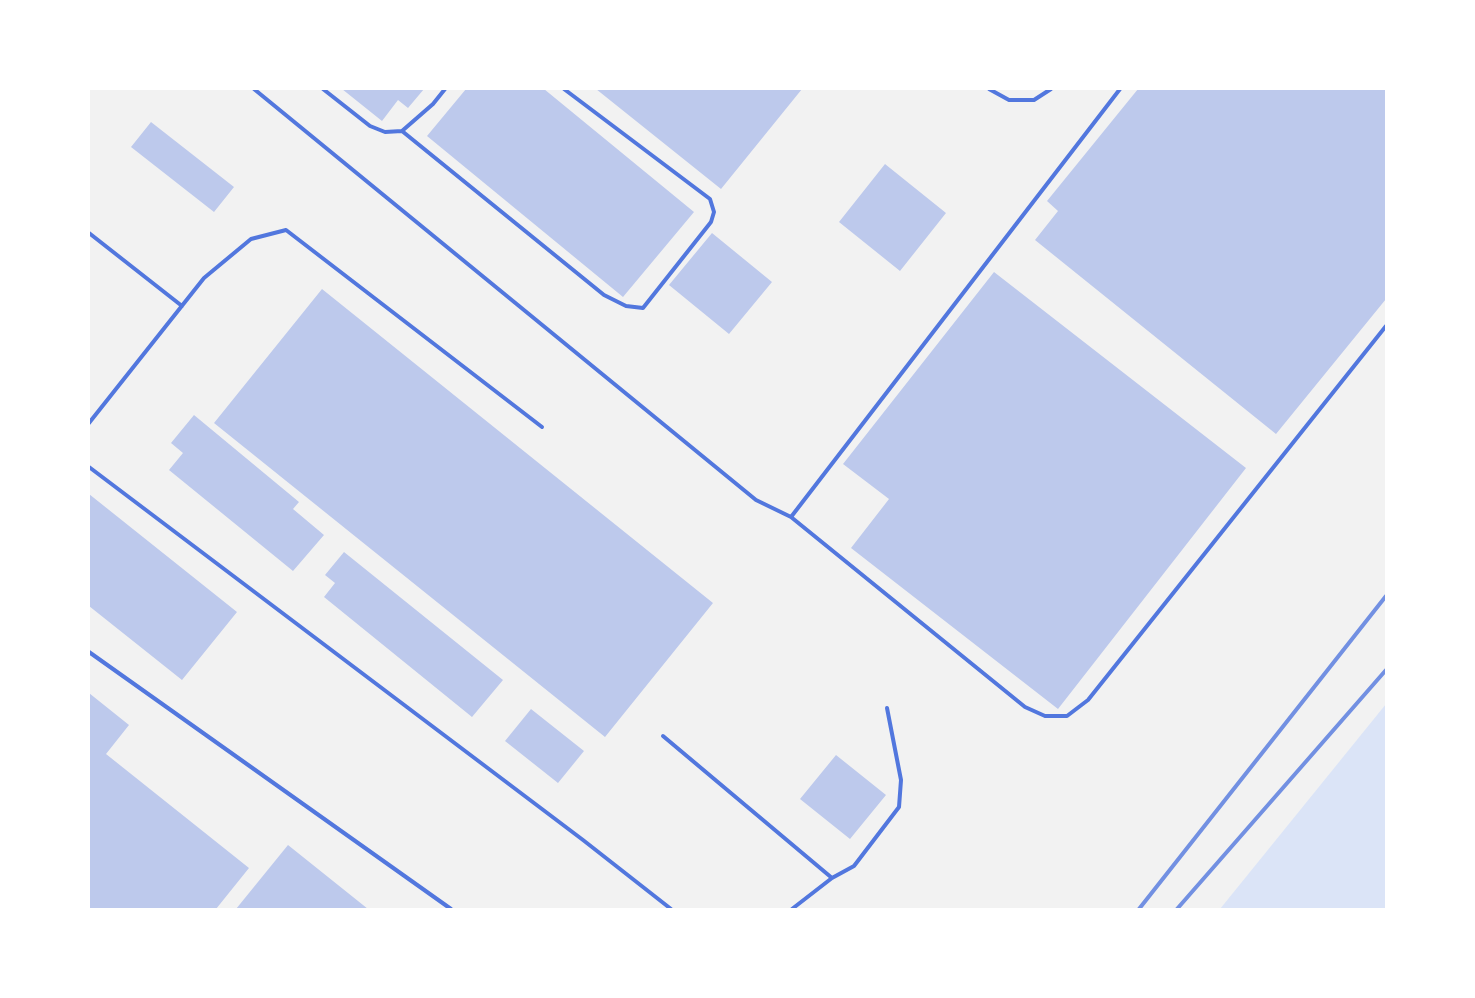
<!DOCTYPE html>
<style>
body{margin:0}
#map{position:relative;width:1475px;height:998px;overflow:hidden;background:#f2f2f2;font-family:Cabin,sans-serif}
canvas{display:block}
.frame{position:absolute;inset:0;border:90px solid #fff;pointer-events:none}
</style>
<div id="map">
<canvas width="1475" height="998"></canvas>
<div class="frame"></div>
</div>
<script>
const g = document.querySelector('canvas').getContext('2d');
g.lineJoin = 'round';
function fill(path, color) { g.fillStyle = color; g.fill(path, 'evenodd'); }
const shape = rows => new Path2D(rows.map(r => 'M' + r).join(''));
function trace(path, color, width, dash) { g.strokeStyle = color; g.lineWidth = width; g.lineCap = dash ? 'butt' : 'round'; g.setLineDash(dash || []); g.stroke(path); }
fill(shape([
 [1386,704,1386,909,1220,909]
]), '#dbe4f7');
fill(shape([
 [342,89,424,89,408,108,398,100,382,121],
 [466,89,544,89,694,212,623,297,427,136],
 [596,89,802,89,721,189],
 [1138,89,1386,89,1386,299,1276,434,1035,240,1058,211,1047,201],
 [151,122,234,187,214,212,131,147],
 [885,164,946,213,900,271,839,222],
 [712,233,772,282,729,334,669,285],
 [994,272,1246,468,1058,709,851,548,889,499,843,464],
 [322,289,713,603,605,737,214,423],
 [194,415,299,502,293,509,324,535,293,571,169,470,183,453,171,443],
 [89,494,237,612,182,680,89,606],
 [344,552,503,680,472,717,324,597,335,583,325,575],
 [89,693,129,725,106,754,249,868,216,909,89,909],
 [531,709,584,751,558,783,505,741],
 [836,755,886,795,850,839,800,799],
 [288,845,368,909,236,909]
]), '#bdc9ec');
trace(shape([
 [254,89,756,500,791,517,1025,707,1045,716,1067,716,1088,700,1386,326],
 [323,89,370,126,385,132,402,131,604,295,626,306,643,308,711,222,714,212,710,199,564,89],
 [989,89,1009,100,1034,100,1051,89],
 [402,131,433,104,445,89],
 [89,233,182,306],
 [89,423,204,278,251,239,286,230,542,427],
 [89,467,583,840,671,909],
 [791,517,1120,89],
 [89,652,451,909],
 [663,736,832,878],
 [792,909,832,878,854,866,899,807,901,780,887,708]
]), '#5277de', 4);
trace(shape([
 [1139,909,1386,596],
 [1177,909,1386,670]
]), '#7290e2', 4);
</script>
